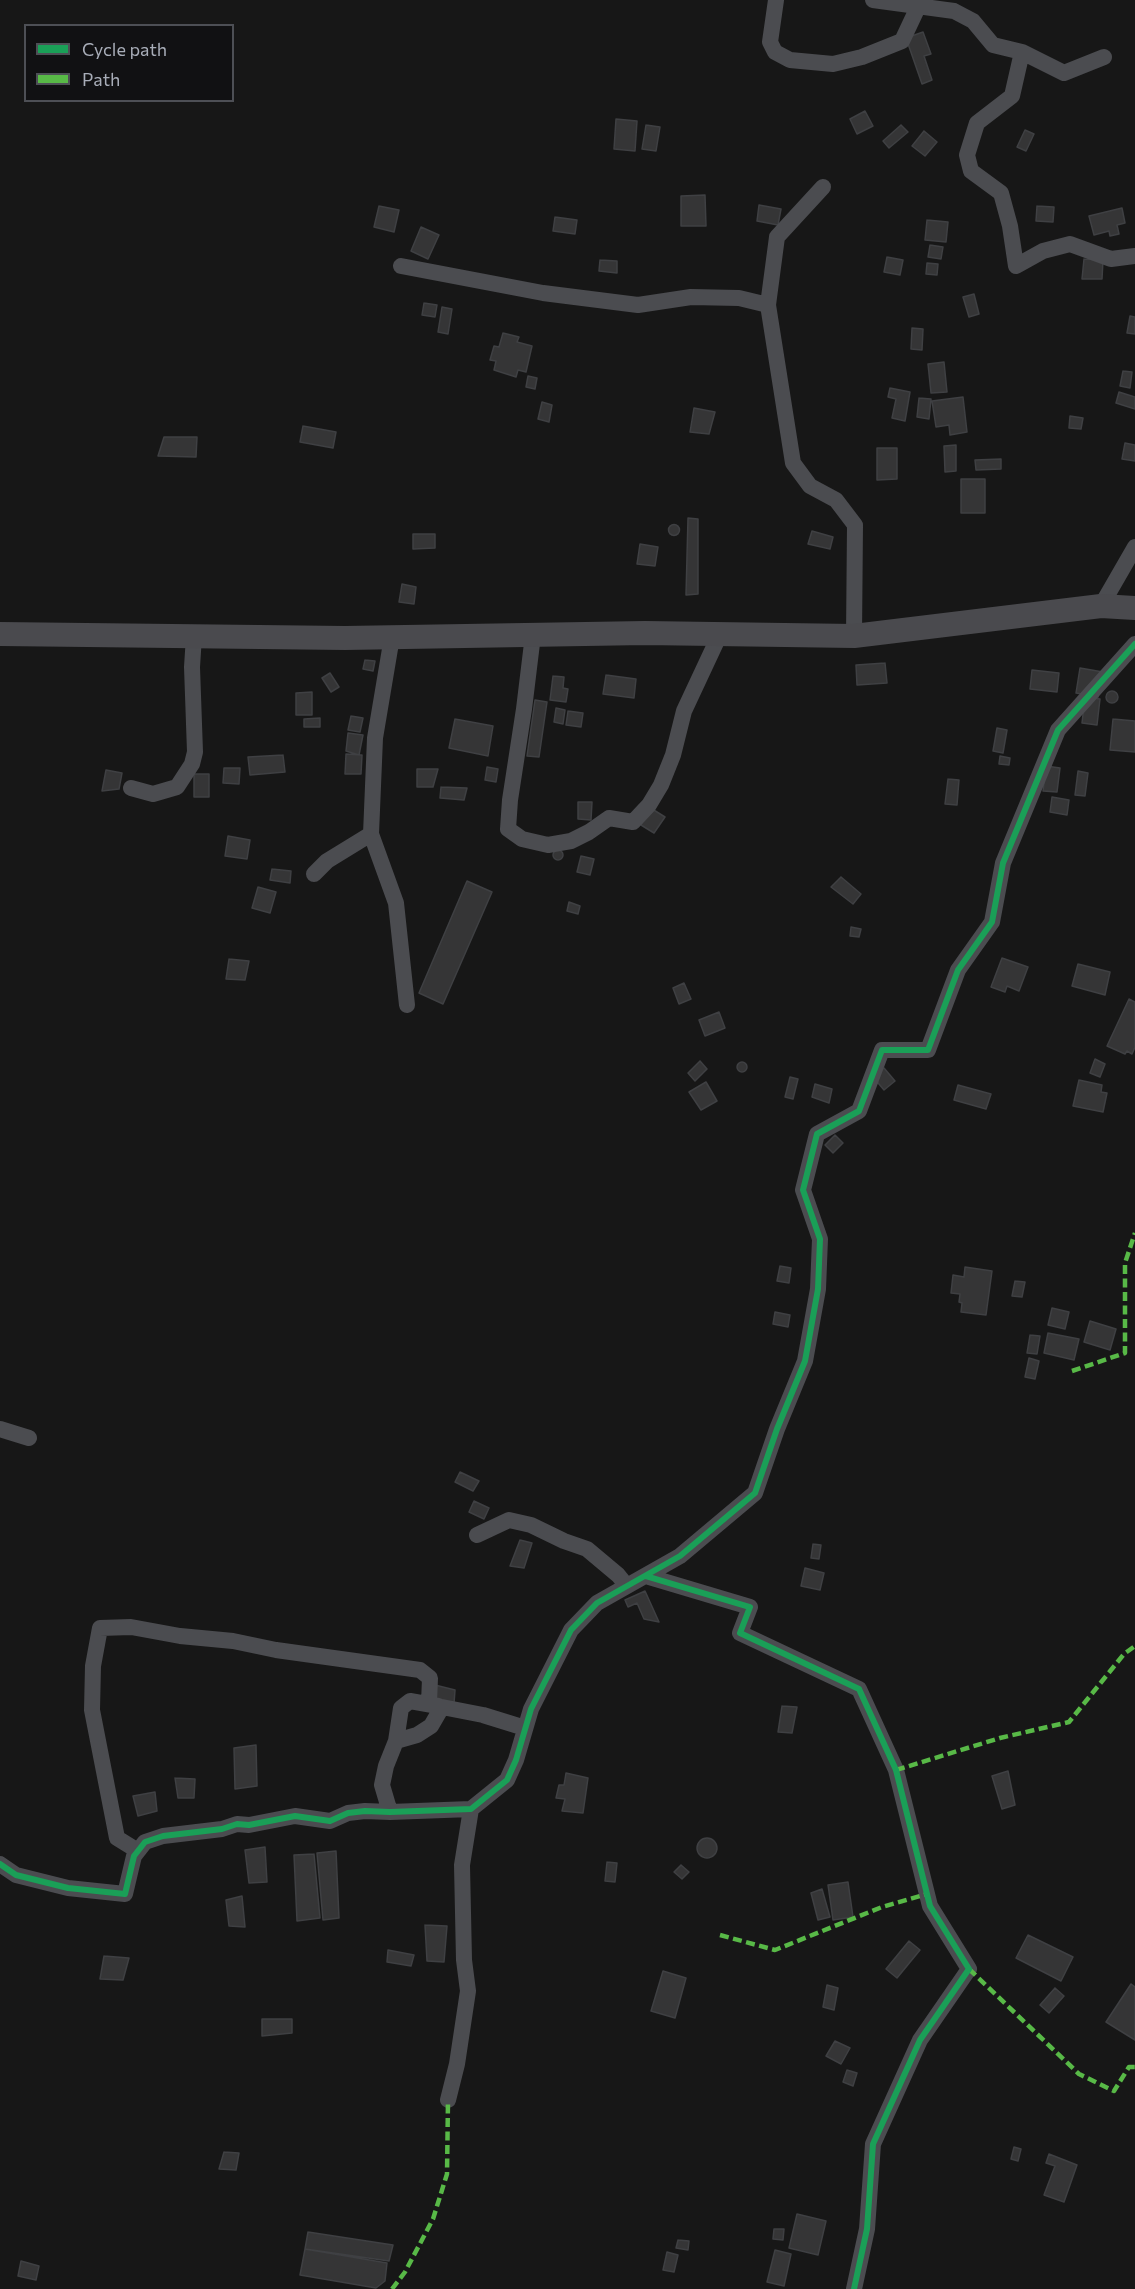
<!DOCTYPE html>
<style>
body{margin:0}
#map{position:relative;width:1135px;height:2289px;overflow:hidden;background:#171717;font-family:Commissioner,sans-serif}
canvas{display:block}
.legend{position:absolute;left:24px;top:24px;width:210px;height:78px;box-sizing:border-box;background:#111113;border:2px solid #4d4f55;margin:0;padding:8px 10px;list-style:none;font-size:18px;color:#a8adb8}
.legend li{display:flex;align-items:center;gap:12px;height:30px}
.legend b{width:30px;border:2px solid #4d4f55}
</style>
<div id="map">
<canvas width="1135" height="2289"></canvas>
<ul class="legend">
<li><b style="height:8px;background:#1a9f57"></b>Cycle path</li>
<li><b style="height:8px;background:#58b947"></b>Path</li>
</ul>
</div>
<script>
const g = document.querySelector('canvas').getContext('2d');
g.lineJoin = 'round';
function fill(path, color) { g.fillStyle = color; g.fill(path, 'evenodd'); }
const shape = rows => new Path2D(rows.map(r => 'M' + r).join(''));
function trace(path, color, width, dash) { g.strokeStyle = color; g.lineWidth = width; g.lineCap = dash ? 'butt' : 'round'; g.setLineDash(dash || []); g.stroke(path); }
const building = shape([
 [923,32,931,54,924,56,932,80,922,84,906,38,923,32],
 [865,111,873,126,857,134,850,119,865,111],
 [616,119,637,121,635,151,614,149,616,119],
 [646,125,660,127,656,151,642,149,646,125],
 [901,125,908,132,889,148,883,141,901,125],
 [1025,130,1034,134,1026,151,1017,147,1025,130],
 [924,131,937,142,925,156,912,146,924,131],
 [705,195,706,226,681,226,681,196,705,195],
 [759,205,781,209,778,225,757,221,759,205],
 [379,206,399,210,394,232,374,227,379,206],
 [1037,206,1054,207,1053,222,1036,221,1037,206],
 [1122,208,1125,223,1117,225,1119,234,1110,236,1109,231,1094,235,1089,216,1122,208],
 [555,217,577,220,575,234,553,231,555,217],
 [927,220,948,222,946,242,925,240,927,220],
 [421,227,439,235,428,259,411,251,421,227],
 [930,245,943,247,941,259,928,257,930,245],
 [887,257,903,260,900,275,884,272,887,257],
 [1084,259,1103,260,1102,279,1082,279,1084,259],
 [600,260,617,261,617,273,599,271,600,260],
 [927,263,938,264,937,275,926,274,927,263],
 [974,294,979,314,969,317,963,297,974,294],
 [424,303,437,305,435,317,422,315,424,303],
 [442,307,452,309,448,334,438,332,442,307],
 [1130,316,1135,317,1135,334,1127,333,1130,316],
 [912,328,923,329,922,350,911,349,912,328],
 [503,333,519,337,517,342,532,346,526,372,518,370,516,377,494,370,496,361,490,360,494,346,499,347,503,333],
 [944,362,947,392,931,393,928,364,944,362],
 [1123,371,1132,372,1130,388,1120,386,1123,371],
 [528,376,537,378,535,389,526,387,528,376],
 [890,388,910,392,905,421,892,418,896,399,888,397,890,388],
 [1119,392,1135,397,1135,409,1116,403,1119,392],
 [963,397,967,432,950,435,949,425,936,427,932,401,963,397],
 [919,398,931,399,929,419,917,417,919,398],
 [542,402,552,405,549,422,538,419,542,402],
 [694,408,715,412,709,434,690,432,694,408],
 [1070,416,1083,418,1081,429,1069,428,1070,416],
 [303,426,336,432,333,448,300,442,303,426],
 [164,437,197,437,196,457,158,456,164,437],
 [1125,443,1135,445,1135,461,1122,459,1125,443],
 [956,445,956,471,945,472,944,446,956,445],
 [877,448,897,448,897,479,877,480,877,448],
 [1001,459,1001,469,976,470,975,460,1001,459],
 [961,479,985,479,985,513,961,513,961,479],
 [688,518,698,519,698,594,686,595,688,518],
 '668.5 530a5.5 5.5 0 1 1 11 0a5.5 5.5 0 1 1-11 0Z',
 [812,531,833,537,830,549,808,544,812,531],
 [413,534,435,534,435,548,413,549,413,534],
 [640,544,658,547,655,566,637,564,640,544],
 [402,584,416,587,414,604,399,602,402,584],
 [365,660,375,661,373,671,363,669,365,660],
 [885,663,887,683,857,685,856,665,885,663],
 [1080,668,1103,672,1098,697,1076,693,1080,668],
 [1032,670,1059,673,1057,692,1030,689,1032,670],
 [330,673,339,687,331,692,322,678,330,673],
 [606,675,636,679,634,698,603,694,606,675],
 [553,676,564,677,563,688,568,689,566,702,550,700,553,676],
 '1106 697a6 6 0 1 1 12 0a6 6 0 1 1-12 0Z',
 [312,692,312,715,296,715,296,693,312,692],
 [1085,697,1100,699,1097,725,1082,723,1085,697],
 [535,700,547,702,539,757,527,756,535,700],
 [556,708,565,710,563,724,554,722,556,708],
 [568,711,583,713,581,727,566,725,568,711],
 [351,716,363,718,360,732,348,730,351,716],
 [320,718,320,727,304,727,304,719,320,718],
 [455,719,493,726,488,756,449,748,455,719],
 [1113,719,1135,721,1135,752,1110,750,1113,719],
 [997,728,1007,730,1003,753,993,751,997,728],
 [348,733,363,735,359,755,346,751,348,733],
 [346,754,362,755,361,774,345,774,346,754],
 [283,755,285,772,250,775,248,757,283,755],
 [1000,756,1010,758,1009,765,999,764,1000,756],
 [1046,766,1060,768,1057,792,1043,791,1046,766],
 [487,767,498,769,496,782,485,780,487,767],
 [224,768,240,768,239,784,223,783,224,768],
 [417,769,438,769,433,787,417,787,417,769],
 [106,770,122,773,119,789,102,791,106,770],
 [1078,771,1088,773,1085,796,1075,795,1078,771],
 [194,774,209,774,209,797,194,797,194,774],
 [948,779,959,780,957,805,945,804,948,779],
 [441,787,467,788,464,800,440,798,441,787],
 [1052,797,1069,800,1067,815,1050,812,1052,797],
 [578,802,592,802,591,820,578,819,578,802],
 [649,807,665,817,654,833,641,825,649,807],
 [228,836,250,840,247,859,225,856,228,836],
 '553 855a5 5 0 1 1 10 0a5 5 0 1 1-10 0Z',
 [581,856,594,859,590,875,577,872,581,856],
 [272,869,291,871,290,883,270,880,272,869],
 [841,877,861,894,853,904,831,887,841,877],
 [467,881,492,892,443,1004,419,993,467,881],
 [258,887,276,892,270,913,252,908,258,887],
 [569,902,580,906,578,914,567,911,569,902],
 [851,927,861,929,859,937,850,936,851,927],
 [1002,958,1028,967,1019,991,1007,986,1005,992,991,987,1002,958],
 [229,959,249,961,245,980,226,979,229,959],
 [1078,964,1110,972,1105,995,1072,986,1078,964],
 [684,983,691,999,679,1004,673,988,684,983],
 [1129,999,1135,1002,1135,1047,1132,1054,1127,1051,1125,1054,1107,1046,1129,999],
 [719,1012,725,1028,705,1036,699,1020,719,1012],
 [1095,1059,1105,1064,1100,1077,1090,1073,1095,1059],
 [700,1061,707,1069,695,1081,688,1073,700,1061],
 '737 1067a5 5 0 1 1 10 0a5 5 0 1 1-10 0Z',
 [884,1068,895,1081,884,1090,873,1077,884,1068],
 [790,1077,798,1079,793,1099,785,1097,790,1077],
 [1079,1080,1102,1085,1101,1092,1107,1093,1103,1112,1073,1106,1079,1080],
 [706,1082,717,1101,701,1110,689,1092,706,1082],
 [815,1084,832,1089,829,1103,812,1097,815,1084],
 [958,1085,991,1094,986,1109,954,1100,958,1085],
 [835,1135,843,1143,833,1153,825,1145,835,1135],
 [780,1266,791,1268,789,1283,777,1281,780,1266],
 [965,1267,992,1271,986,1315,961,1312,962,1303,959,1302,960,1294,951,1293,953,1275,964,1277,965,1267],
 [1015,1281,1025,1282,1022,1297,1012,1296,1015,1281],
 [1052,1308,1069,1312,1065,1329,1048,1325,1052,1308],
 [775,1312,790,1315,788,1327,773,1324,775,1312],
 [1090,1321,1116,1329,1110,1350,1084,1342,1090,1321],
 [1048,1333,1079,1339,1074,1360,1044,1353,1048,1333],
 [1030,1335,1040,1336,1037,1354,1027,1353,1030,1335],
 [1029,1358,1039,1361,1035,1379,1025,1377,1029,1358],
 [460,1472,479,1481,473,1491,455,1482,460,1472],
 [474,1501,489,1508,484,1519,469,1512,474,1501],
 [520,1540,532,1543,524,1568,510,1566,520,1540],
 [813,1544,821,1545,819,1559,811,1558,813,1544],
 [805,1568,824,1573,820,1590,801,1586,805,1568],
 [645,1591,659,1622,644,1619,637,1603,628,1607,625,1600,645,1591],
 [435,1685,455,1690,454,1704,434,1699,435,1685],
 [782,1706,797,1707,792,1733,778,1732,782,1706],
 [256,1745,257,1786,235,1789,234,1748,256,1745],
 [1008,1771,1015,1805,1002,1809,992,1776,1008,1771],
 [566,1773,588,1778,583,1813,562,1811,565,1799,556,1798,559,1785,564,1785,566,1773],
 [175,1778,195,1779,194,1798,178,1798,175,1778],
 [155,1792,157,1811,138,1816,133,1796,155,1792],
 '697 1848a10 10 0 1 1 20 0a10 10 0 1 1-20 0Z',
 [265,1847,267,1882,249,1883,245,1850,265,1847],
 [336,1851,339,1918,323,1920,317,1853,336,1851],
 [314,1854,320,1918,297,1921,294,1855,314,1854],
 [607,1862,617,1863,615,1882,605,1881,607,1862],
 [681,1865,689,1872,682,1879,674,1872,681,1865],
 [848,1882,853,1917,833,1920,828,1885,848,1882],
 [822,1889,830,1917,818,1920,811,1893,822,1889],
 [242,1896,245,1927,229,1926,226,1900,242,1896],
 [425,1925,447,1926,444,1962,427,1961,425,1925],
 [1028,1935,1073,1957,1061,1981,1016,1958,1028,1935],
 [909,1941,920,1950,897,1978,886,1969,909,1941],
 [388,1950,414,1955,411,1966,387,1962,388,1950],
 [104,1956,129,1958,123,1980,100,1979,104,1956],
 [663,1971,686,1978,675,2018,651,2011,663,1971],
 [1131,1984,1135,1987,1135,2040,1106,2022,1131,1984],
 [827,1985,838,1988,834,2010,823,2007,827,1985],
 [1055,1988,1064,1996,1049,2013,1040,2005,1055,1988],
 [262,2019,292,2019,292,2033,262,2036,262,2019],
 [835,2041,850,2048,841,2064,826,2056,835,2041],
 [847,2070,857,2073,853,2086,843,2082,847,2070],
 [1014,2147,1021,2149,1018,2161,1011,2159,1014,2147],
 [224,2152,239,2153,236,2170,219,2169,224,2152],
 [1049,2154,1077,2165,1064,2202,1044,2195,1055,2166,1046,2163,1049,2154],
 [797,2214,826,2221,818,2255,789,2248,797,2214],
 [774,2229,784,2229,783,2240,773,2239,774,2229],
 [308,2232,393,2245,389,2261,305,2249,308,2232],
 [678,2240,689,2241,688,2250,676,2248,678,2240],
 [305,2249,387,2263,385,2281,376,2288,300,2275,305,2249],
 [775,2250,791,2254,784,2286,767,2282,775,2250],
 [667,2252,678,2255,674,2272,663,2270,667,2252],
 [21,2261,39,2266,36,2280,18,2276,21,2261]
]);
fill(building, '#353536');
trace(building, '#3f4043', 1.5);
trace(shape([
 [776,0,770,42,775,52,790,60,833,64,862,57,902,41,918,7],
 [873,0,954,11,973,21,993,45,1022,52,1064,73,1104,57],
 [1022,52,1012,96,977,123,967,155,971,171,1001,193,1010,226,1016,266,1043,251,1070,244,1111,259,1135,256],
 [823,187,777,237,768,305,793,463,810,486,836,500,855,525,854,636],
 [401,266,543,293,638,305,691,297,739,298,768,305],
 [1101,606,1135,547],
 [533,635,524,709,510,800,508,829,522,839,548,845,571,841,589,832,609,818,633,822,649,805,661,785,673,755,684,711,720,634],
 [392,637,375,738,371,834,396,903,407,1005],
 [131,788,153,794,177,787,192,764,195,752,192,667,194,636],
 [314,874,327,861,371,834],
 [0,1429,29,1438],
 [477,1535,509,1520,531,1525,564,1541,587,1549,618,1575,627,1586],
 [646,1576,750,1607,740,1633,859,1689,896,1770,930,1906,969,1969,920,2040,873,2144,867,2229,854,2289],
 [396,1741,401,1708,410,1701,438,1706],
 [390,1812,382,1785,386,1766,396,1741,417,1735,431,1726,442,1707,483,1715,525,1728],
 [138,1851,117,1838,92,1710,93,1666,100,1628,131,1627,180,1636,233,1641,276,1650,420,1670,430,1678,429,1703],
 [0,1864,16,1875,68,1888,125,1894,134,1856,145,1842,163,1836,222,1829,237,1824,249,1825,295,1816,330,1821,348,1813,365,1811,390,1812,471,1809,507,1780,516,1760,531,1709,571,1630,597,1603,680,1556,755,1493,777,1429,805,1361,818,1289,820,1239,803,1190,817,1134,859,1111,882,1050,928,1050,958,970,992,922,1003,863,1058,730,1135,644],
 [448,2100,457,2064,468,1991,464,1960,462,1865,471,1809]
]), '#4b4c50', 16);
trace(shape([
 [0,634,345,638,645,633,854,636,1101,606,1135,608]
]), '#4a4a4e', 24);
trace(shape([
 [1072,1371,1125,1353,1125,1263,1135,1233],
 [896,1770,1000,1738,1069,1722,1124,1654,1135,1646],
 [720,1935,775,1950,882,1907,927,1894],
 [969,1969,1079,2074,1114,2091,1129,2067,1135,2067],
 [392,2289,405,2272,433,2219,447,2174,448,2100]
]), '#58b947', 4.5, [9, 4.5]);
trace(shape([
 [646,1576,750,1607,740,1633,859,1689,896,1770,930,1906,969,1969,920,2040,873,2144,867,2229,854,2289],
 [0,1864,16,1875,68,1888,125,1894,134,1856,145,1842,163,1836,222,1829,237,1824,249,1825,295,1816,330,1821,348,1813,365,1811,390,1812,471,1809,507,1780,516,1760,531,1709,571,1630,597,1603,680,1556,755,1493,777,1429,805,1361,818,1289,820,1239,803,1190,817,1134,859,1111,882,1050,928,1050,958,970,992,922,1003,863,1058,730,1135,644]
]), '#1a9f57', 6);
</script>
